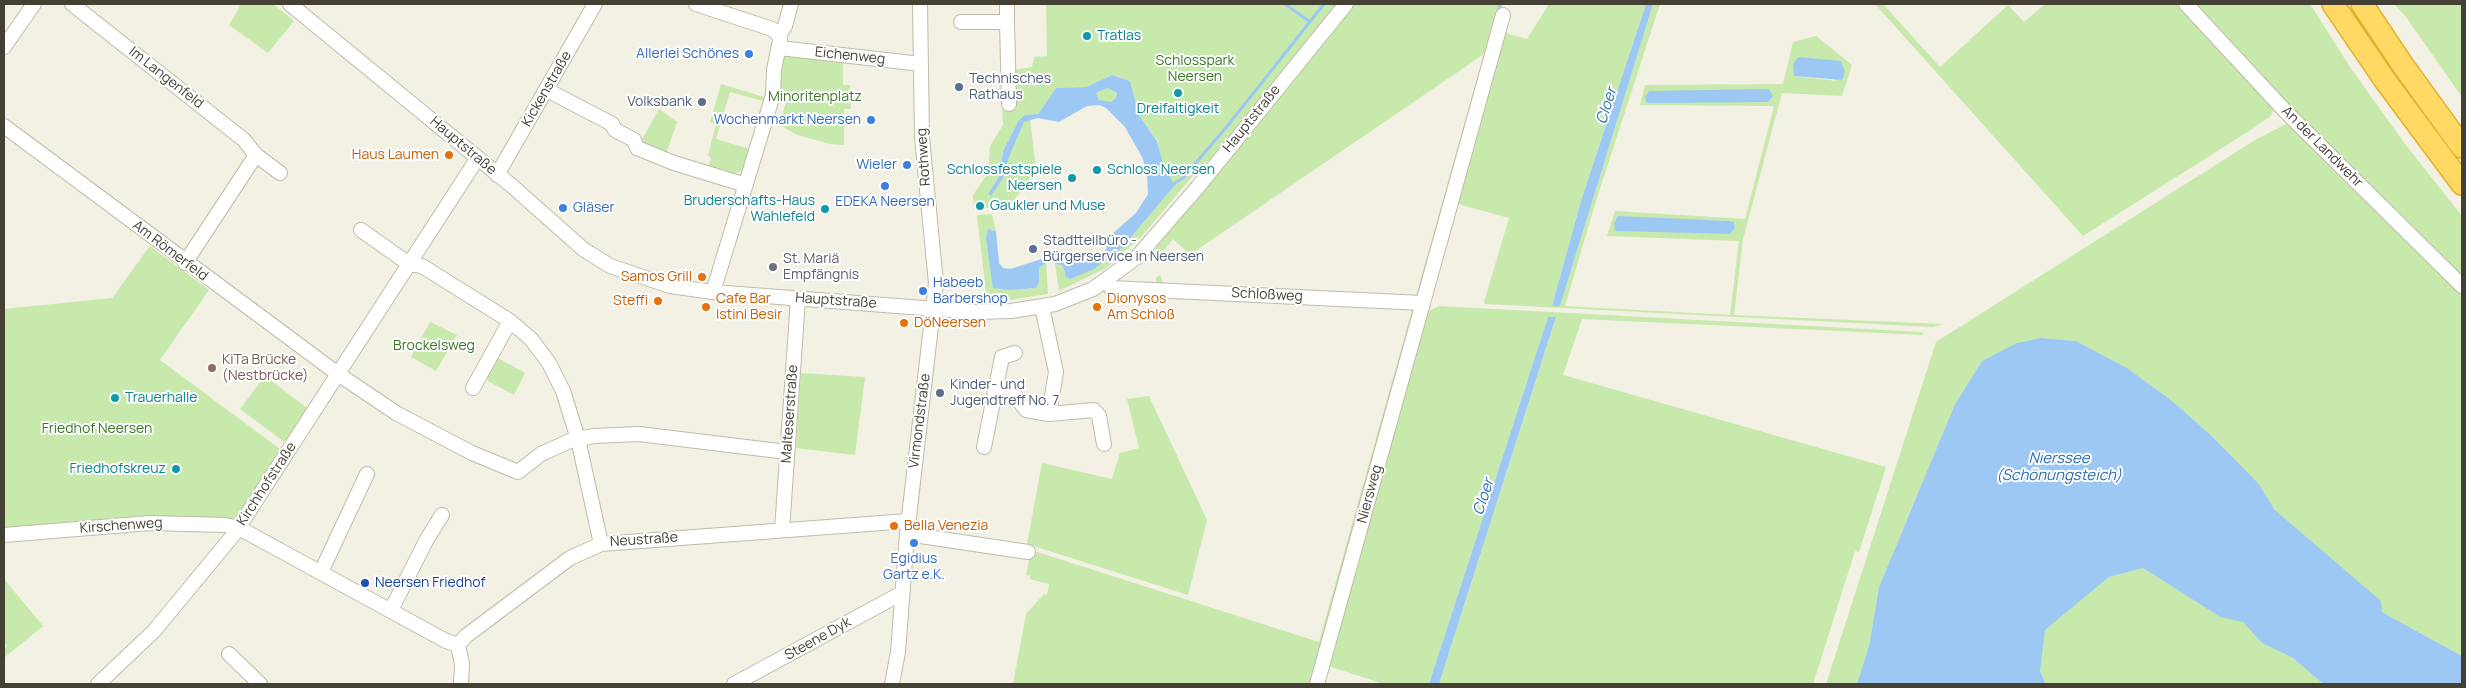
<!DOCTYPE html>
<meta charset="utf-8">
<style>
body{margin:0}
#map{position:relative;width:2466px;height:688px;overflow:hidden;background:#f3f0e4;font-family:Manrope,sans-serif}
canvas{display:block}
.frame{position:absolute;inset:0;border:5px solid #454034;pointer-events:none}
</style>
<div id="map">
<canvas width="2466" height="688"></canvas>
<div class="frame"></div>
</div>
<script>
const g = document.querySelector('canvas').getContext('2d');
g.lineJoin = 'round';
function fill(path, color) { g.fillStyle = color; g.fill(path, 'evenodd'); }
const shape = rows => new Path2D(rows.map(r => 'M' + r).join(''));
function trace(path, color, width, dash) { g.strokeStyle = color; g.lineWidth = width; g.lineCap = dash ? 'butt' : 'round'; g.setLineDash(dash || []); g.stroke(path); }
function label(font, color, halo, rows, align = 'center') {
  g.font = font + ' Manrope,sans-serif'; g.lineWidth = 4; g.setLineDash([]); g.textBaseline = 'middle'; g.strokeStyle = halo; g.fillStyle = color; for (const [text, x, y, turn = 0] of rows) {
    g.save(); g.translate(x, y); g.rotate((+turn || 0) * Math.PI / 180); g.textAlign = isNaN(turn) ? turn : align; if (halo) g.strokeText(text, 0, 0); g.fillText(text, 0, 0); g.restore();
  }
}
fill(shape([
 [241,4,273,4,294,21,268,53,229,25],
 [1046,4,1338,4,1215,156,1202,165,1142,236,1106,268,1059,291,1055,263,1063,266,1066,277,1070,279,1105,262,1122,248,1175,185,1164,167,1157,140,1139,115,1130,81,1112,75,1086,87,1056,88,1038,114,1025,115,1019,120,1003,151,1000,175,988,194,1003,178,1009,157,1024,122,1030,119,1036,169,1010,206,974,209,973,195,988,173,990,146,1003,125,1002,108,1013,106,1014,70,1032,67,1034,57,1047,56],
 [1353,4,1503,4,1421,299,1163,287,1157,285,1156,278,1160,275,1164,286,1415,299,1484,54,1185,258,1185,250,1173,239,1155,262,1151,257,1152,253],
 [1549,4,1646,4,1581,201,1552,306,1560,306,1653,4,1660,4,1595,204,1565,306,1730,315,1739,241,1607,236,1615,211,1745,219,1774,106,1640,105,1645,85,1783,84,1793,42,1816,36,1852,65,1842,96,1782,93,1743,239,1734,315,1943,324,1933,327,1485,304,1484,302,1509,218,1454,203,1502,32,1527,39],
 [1798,57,1837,81,1794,76,1793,64],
 [1702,220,1730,221,1734,222,1735,228,1729,234],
 [1875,4,1883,4,1940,67,2008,5,2024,22,2045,4,2180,4,2275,106,2271,116,2249,131,2083,236],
 [2192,4,2310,4,2350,67,2405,144,2462,216,2462,280,2296,115],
 [2394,4,2462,4,2462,97,2406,17],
 [788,53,843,59,843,85,850,85,851,109,844,109,844,145,830,144,798,135,779,125,786,102,783,92,780,91,778,78,783,55],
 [721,84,764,97,763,101,730,92,716,139,750,149,744,170,736,173,735,176,708,168,711,158,708,155,716,124,710,122],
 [1108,88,1114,89,1117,93,1116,98,1111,103,1099,100,1096,93],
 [659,109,677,122,665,157,645,149,641,141],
 [2286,124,2294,126,2462,292,2462,656,2382,612,2380,601,2275,510,2258,483,2212,436,2171,400,2127,368,2076,341,2041,338,1982,361,1955,404,1879,587,1869,646,1857,684,1826,684,1936,342,2255,140],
 [992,214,996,231,992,229,997,289,1031,289,1039,282,1039,268,1046,263,1048,294,1002,301,990,297,986,292,977,215],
 [150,246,209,290,160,360,280,449,233,522,4,531,4,309,112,298],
 [1118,292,1405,305,1412,310,1418,310,1313,684,1013,684,1026,614,1044,594,1047,595,1049,584,1030,579,1030,576,1026,575,1031,550,1319,642,1412,310,1180,298,1112,300],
 [1439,306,1921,332,1924,335,1582,319,1563,375,1886,467,1859,552,1855,551,1813,684,1439,684,1556,318,1548,317,1429,684,1384,684,1325,665,1423,314],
 [430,322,457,335,436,371,411,357],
 [496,357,525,373,514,395,488,381,486,375],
 [801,373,865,377,855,455,796,448],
 [265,376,307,408,287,440,283,441,240,409],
 [1149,396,1207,520,1188,595,1027,544,1042,463,1112,479,1120,453,1139,448,1127,399],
 [2143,568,2220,617,2243,621,2262,643,2293,658,2323,684,2046,684,2040,671,2044,630,2109,577],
 [4,579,43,626,4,658,4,649,7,646,4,642]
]), '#c7e9ab');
fill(shape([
 [1646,4,1653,4,1560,306,1552,306,1581,201],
 [1798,57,1841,61,1845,72,1842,80,1794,76,1793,64],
 [1112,75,1130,81,1139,115,1157,141,1164,167,1175,185,1122,248,1094,269,1070,279,1066,277,1063,266,1055,263,1054,257,1071,260,1097,260,1103,257,1112,234,1136,213,1148,194,1147,172,1142,157,1125,127,1106,108,1099,105,1087,106,1059,122,1038,118,1024,122,1009,157,1003,178,991,196,988,194,1000,175,1003,151,1019,120,1025,115,1038,114,1056,88,1086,87],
 [1108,88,1117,93,1116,98,1111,102,1099,100,1096,93],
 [1769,89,1773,96,1768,102,1647,103,1645,97,1649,91],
 [1618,216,1730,221,1734,222,1735,228,1730,234,1615,231,1614,223],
 [988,229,996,231,999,263,1003,268,1010,269,1045,258,1046,263,1039,268,1039,282,1036,288,1009,290,993,288,986,238],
 [1548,317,1556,317,1439,684,1429,684],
 [2041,338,2076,341,2127,368,2171,400,2212,436,2258,483,2275,510,2381,601,2382,612,2462,656,2462,684,2323,684,2293,658,2262,643,2243,622,2220,617,2143,568,2109,577,2045,630,2040,671,2046,684,1857,684,1869,646,1879,587,1955,404,1982,361,2017,343]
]), '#9dc8f3');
trace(shape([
 [1285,4,1310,22],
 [1498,13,1500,4],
 [1175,183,1183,178,1229,124,1324,4]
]), '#9dc8f3', 3);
const minor = shape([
 [72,4,244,140,256,155,185,263],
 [290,4,512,186,583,249,610,266,670,286,713,292,976,312,1011,311,1055,304,1093,289,1137,257,1197,188,1346,4],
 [696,4,772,29,778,34,780,40,774,70,773,95,713,292],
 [2186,4,2286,112,2462,286],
 [961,22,1007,22,1007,4],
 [1007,22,1009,104],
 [779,36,785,26,791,4],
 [4,47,34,4],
 [780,48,921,64],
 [547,90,612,124,615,130,634,140,637,148,674,163,746,185],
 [4,126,338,374,396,413,472,453,518,472,541,454,572,440,594,436,639,434,787,452],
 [256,155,280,173],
 [497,175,595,4],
 [361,230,409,264,422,266,510,321,531,339,549,363,563,391,578,439,601,544],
 [1111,288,1422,303],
 [1042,307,1056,372,1049,414,1094,410,1099,416,1104,444],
 [473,388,510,321],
 [1007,393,1014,394,1026,410,1049,414],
 [984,447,1002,357,1015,353],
 [782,530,798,299],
 [907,534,1028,552],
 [4,535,150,523,225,525,239,528,446,641,458,645],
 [321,572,367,474],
 [391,610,427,539,442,515],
 [458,645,466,636,570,558,601,544,908,521],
 [458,645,462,664,461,684],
 [229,654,260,684],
 [98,684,154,631,235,533,477,159],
 [734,684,902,593],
 [892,684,898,652,907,534,936,283,922,138,920,4],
 [1317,684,1503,15]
]);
const highway = shape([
 [2333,4,2384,79,2462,184],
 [2362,4,2402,64,2462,147]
]);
trace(minor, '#c1bba9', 16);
trace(highway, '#e3b12e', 24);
trace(minor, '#fff', 14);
trace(highway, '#ffd963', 21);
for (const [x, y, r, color] of [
 [1087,36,5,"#0f9aa8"],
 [749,54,5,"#3f7fe0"],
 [959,87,5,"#5c6f8a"],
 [1178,93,5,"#0f9aa8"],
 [702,102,5,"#5c6f8a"],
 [871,120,5,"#3f7fe0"],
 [449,155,5,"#e8710a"],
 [907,165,5,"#3f7fe0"],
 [1097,170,5,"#0f9aa8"],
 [1072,178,5,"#0f9aa8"],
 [885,186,5,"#3f7fe0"],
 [980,206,5,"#0f9aa8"],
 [563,208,5,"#3f7fe0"],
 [825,209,5,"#0f9aa8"],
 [1033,249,5,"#5c6f8a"],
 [773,267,5,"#6b7280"],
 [702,277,5,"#e8710a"],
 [923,291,5,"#3f7fe0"],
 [658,301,5,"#e8710a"],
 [706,307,5,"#e8710a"],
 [1097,307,5,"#e8710a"],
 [904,323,5,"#e8710a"],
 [212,368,5,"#8d6e63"],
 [940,393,5,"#5c6f8a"],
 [115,398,5,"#0f9aa8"],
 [176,469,5,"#0f9aa8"],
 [894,526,5,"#e8710a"],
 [914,543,5,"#3f7fe0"],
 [365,583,5,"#1a4fb4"]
]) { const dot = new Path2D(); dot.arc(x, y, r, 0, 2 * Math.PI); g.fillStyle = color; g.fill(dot); trace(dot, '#fff', 2); }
label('14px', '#0d838f', '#fff', [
 ["Tratlas",1097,36],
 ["Dreifaltigkeit",1178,109,"center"],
 ["Schlossfestspiele",1062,170,"right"],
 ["Neersen",1062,186,"right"],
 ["Schloss Neersen",1107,170],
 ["Bruderschafts-Haus",815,201,"right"],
 ["Wahlefeld",815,217,"right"],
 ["Gaukler und Muse",990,206],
 ["Trauerhalle",125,398],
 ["Friedhofskreuz",166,469,"right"]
], 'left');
label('14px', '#366cbe', '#fff', [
 ["Allerlei Schönes",739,54],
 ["Wochenmarkt Neersen",861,120],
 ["Wieler",897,165],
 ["EDEKA Neersen",885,202,"center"],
 ["Gläser",573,208,"left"],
 ["Habeeb",933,283,"left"],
 ["Barbershop",933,299,"left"],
 ["Egidius",914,559,"center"],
 ["Gartz e.K.",914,575,"center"]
], 'right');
label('14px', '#454034', '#fff', [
 ["Eichenweg",850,56,6],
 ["Im Langenfeld",166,78,38],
 ["Kickenstraße",547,89,-60],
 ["Hauptstraße",1252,119,-51],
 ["Hauptstraße",463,146,40],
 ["An der Landwehr",2322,147,45],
 ["Rothweg",924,157,-94],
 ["Am Römerfeld",170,251,37],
 ["Schloßweg",1267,295,3],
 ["Hauptstraße",836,301,4],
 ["Malteserstraße",790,414,-86],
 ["Virmondstraße",920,421,-83],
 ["Kirchhofstraße",267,484,-57],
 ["Niersweg",1370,494,-75],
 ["Kirschenweg",121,526,-4],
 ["Neustraße",644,540,-4],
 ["Steene Dyk",818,639,-29]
]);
label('14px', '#3d7825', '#fff', [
 ["Schlosspark",1195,61],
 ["Neersen",1195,77],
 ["Minoritenplatz",815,97],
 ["Brockelsweg",434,346],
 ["Friedhof Neersen",97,429]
]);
label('14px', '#4e5e75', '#fff', [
 ["Technisches",969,79],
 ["Rathaus",969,95],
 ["Volksbank",692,102,"right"],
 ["Stadtteilbüro -",1043,241],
 ["Bürgerservice in Neersen",1043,257],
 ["Kinder- und",950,385],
 ["Jugendtreff No. 7",950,401]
], 'left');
label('14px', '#c56008', '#fff', [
 ["Haus Laumen",439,155,"right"],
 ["Samos Grill",692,277,"right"],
 ["Cafe Bar",716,299],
 ["Istini Besir",716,315],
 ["Dionysos",1107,299],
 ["Am Schloß",1107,315],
 ["Steffi",648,301,"right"],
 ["DöNeersen",914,323],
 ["Bella Venezia",904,526]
], 'left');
label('14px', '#5b616d', '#fff', [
 ["St. Mariä",783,259],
 ["Empfängnis",783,275]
], 'left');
label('14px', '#785e54', '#fff', [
 ["KiTa Brücke",222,360],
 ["(Nestbrücke)",222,376]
], 'left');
label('14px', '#164399', '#fff', [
 ["Neersen Friedhof",375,583]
], 'left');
label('italic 15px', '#296db4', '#fff', [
 ["Cloer",1607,106,-73],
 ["Nierssee",2059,459],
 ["(Schönungsteich)",2059,476],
 ["Cloer",1484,497,-72]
]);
</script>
